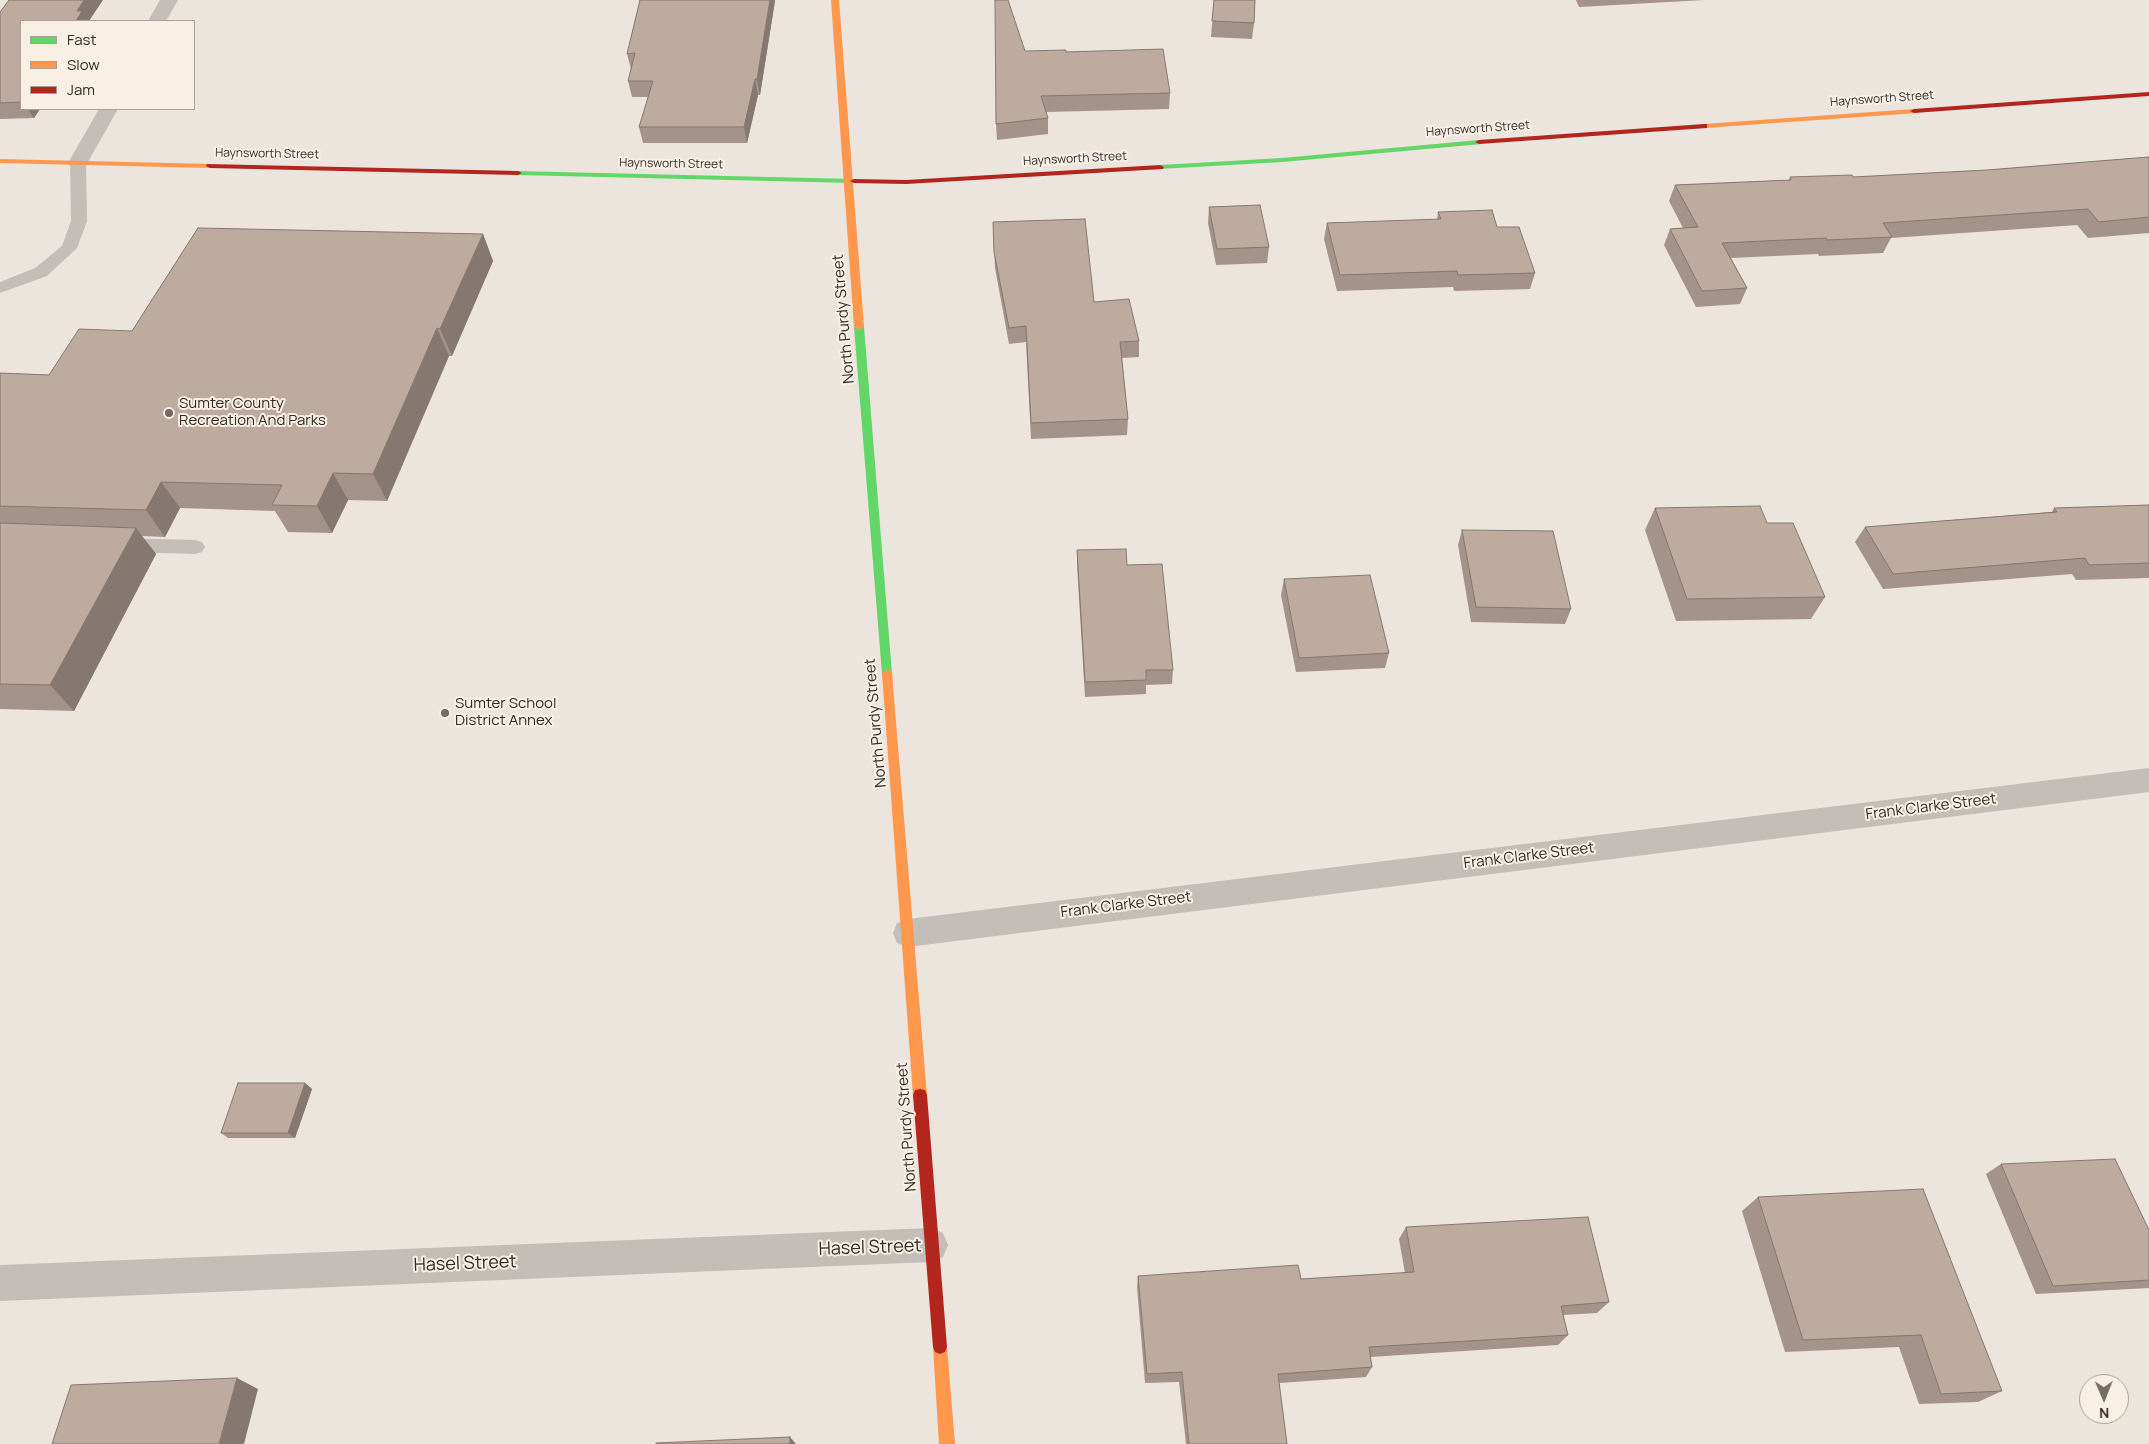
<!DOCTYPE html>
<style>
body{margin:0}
#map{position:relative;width:2149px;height:1444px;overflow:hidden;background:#ebe5de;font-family:Manrope,sans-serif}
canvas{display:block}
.legend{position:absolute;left:20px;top:20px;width:175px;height:90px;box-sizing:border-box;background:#f8f0e5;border:1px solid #a9a199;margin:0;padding:6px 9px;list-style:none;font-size:15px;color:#332b26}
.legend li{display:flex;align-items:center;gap:10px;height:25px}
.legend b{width:25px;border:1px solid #a9a199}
.north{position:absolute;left:2079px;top:1374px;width:50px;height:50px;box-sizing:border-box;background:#f8f0e5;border:1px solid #a9a199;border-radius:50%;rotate:179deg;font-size:14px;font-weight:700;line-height:20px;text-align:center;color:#332b26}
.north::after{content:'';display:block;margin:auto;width:18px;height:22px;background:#736c66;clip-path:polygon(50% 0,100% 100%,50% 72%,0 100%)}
</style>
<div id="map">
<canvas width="2149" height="1444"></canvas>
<ul class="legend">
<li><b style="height:6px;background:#63d668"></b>Fast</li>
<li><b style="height:6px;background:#ff974d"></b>Slow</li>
<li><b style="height:6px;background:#b3261e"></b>Jam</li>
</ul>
<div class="north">N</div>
</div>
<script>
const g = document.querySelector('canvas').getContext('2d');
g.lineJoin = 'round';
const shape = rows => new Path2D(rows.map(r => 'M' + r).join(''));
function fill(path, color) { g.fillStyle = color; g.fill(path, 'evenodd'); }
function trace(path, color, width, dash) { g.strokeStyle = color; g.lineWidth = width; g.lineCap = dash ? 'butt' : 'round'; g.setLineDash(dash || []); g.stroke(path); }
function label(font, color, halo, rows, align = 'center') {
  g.font = font + ' Manrope,sans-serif'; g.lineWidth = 4; g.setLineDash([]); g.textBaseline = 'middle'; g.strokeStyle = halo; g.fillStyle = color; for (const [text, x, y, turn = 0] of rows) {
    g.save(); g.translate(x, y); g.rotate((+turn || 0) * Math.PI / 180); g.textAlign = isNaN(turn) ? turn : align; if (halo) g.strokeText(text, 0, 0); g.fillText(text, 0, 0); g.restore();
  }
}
fill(shape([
 [78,158,83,160,86,163,87,221,77,248,47,276,0,293,0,282,35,268,62,246,71,221,70,163,73,160,78,158],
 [120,538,195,540,202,542,205,547,202,552,195,554,120,552,113,550,110,545,113,540,120,538]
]), '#c3beb8');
fill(shape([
 [160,0,178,0,166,21,148,21,160,0],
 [99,109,118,109,85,167,78,169,71,167,68,163,99,109],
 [2149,768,2149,792,908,947,897,943,893,933,897,923,908,919,2149,768],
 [931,1228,943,1233,948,1245,943,1257,931,1262,0,1301,0,1265,931,1228]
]), '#c3beb8');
fill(shape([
 [1479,140,1483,142,1482,144,1282,162,1160,169,1156,167,1160,165,1282,158,1479,140],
 [515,171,854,179,858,181,854,183,518,175,514,173,515,171],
 [859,324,864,327,892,674,891,677,887,678,883,677,882,674,854,327,859,324]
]), '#63d668');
fill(shape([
 [831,0,839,0,864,327,859,330,854,327,831,0],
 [1914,109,1918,111,1917,113,1704,128,1700,126,1704,124,1914,109],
 [0,159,210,164,214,166,210,168,0,163,0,159],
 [887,670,891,671,892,674,927,1095,925,1100,920,1101,915,1100,913,1095,882,674,883,671,887,670],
 [940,1340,945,1342,947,1347,955,1444,939,1444,933,1347,935,1342,940,1340]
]), '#ff974d');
fill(shape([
 [2149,92,2149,96,1914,113,1910,111,1914,109,2149,92],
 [1704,124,1707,124,1707,128,1479,144,1475,142,1479,140,1704,124],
 [207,164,518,171,522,173,518,175,210,168,206,166,207,164],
 [1160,165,1164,167,1163,169,906,184,854,183,850,181,854,179,906,180,1160,165],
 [920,1089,925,1090,927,1095,947,1347,945,1352,940,1354,935,1352,933,1347,913,1095,915,1090,920,1089]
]), '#b3261e');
fill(shape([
 [640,0,775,0,760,95,758,95,747,143,643,143,639,127,648,97,632,97,628,81,631,69,627,54],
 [1214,0,1254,23,1252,39,1211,37],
 [1576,0,1704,0,1579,7],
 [0,12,21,21,21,109,40,109,34,118,0,119],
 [1025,51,1066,52,1170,93,1169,109,1046,112,1048,118,1048,134,997,140,996,124],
 [2149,157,2149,233,2088,238,2077,225,1891,238,1883,253,1819,256,1818,254,1731,258,1747,288,1740,304,1696,307,1664,245,1670,229,1683,228,1669,201,1675,185,1789,180,1790,177,1853,177,1987,170],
 [1209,207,1269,247,1267,263,1216,265,1208,223],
 [1438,212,1497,227,1535,273,1530,289,1454,291,1453,287,1337,291,1324,239,1327,223,1437,220],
 [993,222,1094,302,1139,341,1139,357,1122,358,1128,419,1127,435,1031,439,1026,342,1009,344,995,268],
 [483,234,493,261,452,356,449,356,387,501,348,500,332,533,288,532,275,511,180,508,165,537,142,536,156,554,74,711,0,709,0,373,49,375,132,331],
 [2149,505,2149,578,2076,580,2072,574,1883,589,1855,542,1865,527,2052,512,2054,508],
 [1655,508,1767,523,1825,597,1811,619,1676,621,1645,530],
 [1462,530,1571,609,1565,624,1471,622,1458,545],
 [1077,550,1127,565,1173,670,1172,684,1146,685,1146,694,1085,697,1077,565],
 [1284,579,1389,653,1385,668,1296,672,1281,595],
 [305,1083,312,1089,295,1138,228,1138,221,1133],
 [2001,1164,2149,1230,2149,1288,2036,1294,1986,1174],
 [1758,1197,2002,1391,1978,1402,1919,1404,1899,1347,1785,1352,1742,1211],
 [1406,1227,1609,1302,1597,1313,1563,1315,1568,1335,1558,1345,1370,1357,1372,1367,1366,1377,1279,1383,1287,1444,1186,1444,1179,1382,1145,1383,1137,1287,1138,1276,1301,1279,1405,1273,1399,1239]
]), '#a3938a');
fill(shape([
 [84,0,103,0,89,21,76,21,77,11],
 [770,0,775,0,775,1,760,95,757,79],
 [755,79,758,95,747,143,744,127],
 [28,109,40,109,34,118],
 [483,234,493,261,452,356,440,329],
 [437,328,449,356,387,501,373,474],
 [333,473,348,500,332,533,317,506],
 [161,482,180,508,165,537,146,510],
 [136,528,156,554,74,711,50,685],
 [305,1083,312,1089,295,1138,288,1133],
 [237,1378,258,1389,244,1444,219,1444],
 [790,1437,796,1444,790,1444]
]), '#847870');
const building = shape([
 [9,0,84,0,77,11,82,11,76,21,21,21,21,102,0,103,0,12,9,0],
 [640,0,770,0,757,79,755,79,744,127,639,127,653,81,628,81,635,53,627,54,640,0],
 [995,0,1008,0,1025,51,1066,50,1066,52,1163,49,1170,93,1041,96,1048,118,996,124,995,0],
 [1214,0,1255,0,1254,23,1212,21,1214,0],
 [2149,157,2149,217,2099,222,2088,209,1883,223,1892,237,1827,240,1826,238,1722,243,1747,288,1702,291,1670,229,1698,227,1675,185,1791,180,1790,177,1852,175,1853,177,1987,170,2149,157],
 [1260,205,1269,247,1217,249,1209,207,1260,205],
 [1492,210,1497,227,1519,227,1535,273,1458,275,1457,271,1340,275,1327,223,1441,219,1438,212,1492,210],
 [1085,219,1094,302,1129,299,1139,341,1120,342,1128,419,1031,423,1026,326,1009,328,994,252,993,222,1085,219],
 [198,228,483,234,440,329,437,328,373,474,333,473,317,506,272,505,282,485,161,482,146,510,0,506,0,373,49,375,79,329,132,331,198,228],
 [2149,505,2149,563,2089,565,2085,558,1893,574,1865,527,2057,512,2054,508,2149,505],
 [1760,506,1767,523,1793,523,1825,597,1687,599,1655,508,1760,506],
 [0,523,136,528,50,685,0,684,0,523],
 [1462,530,1553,531,1571,609,1476,607,1462,530],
 [1126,549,1127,565,1162,564,1173,670,1146,670,1146,680,1085,682,1077,550,1126,549],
 [1370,575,1389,653,1299,658,1284,579,1370,575],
 [238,1083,305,1083,288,1133,221,1133,238,1083],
 [2115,1159,2149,1230,2149,1280,2053,1286,2001,1164,2115,1159],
 [1923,1189,2002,1391,1941,1394,1921,1335,1803,1340,1758,1197,1923,1189],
 [1588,1217,1609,1302,1561,1306,1568,1335,1369,1347,1372,1367,1278,1374,1287,1444,1189,1444,1182,1372,1147,1374,1138,1276,1298,1265,1301,1279,1414,1272,1406,1227,1588,1217],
 [237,1378,219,1444,52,1444,71,1385,237,1378],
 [790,1437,790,1444,656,1444,656,1443,790,1437]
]);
fill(building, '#bdaba0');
trace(building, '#847870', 1);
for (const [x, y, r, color] of [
 [169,413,5,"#736c66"],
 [445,713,5,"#736c66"]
]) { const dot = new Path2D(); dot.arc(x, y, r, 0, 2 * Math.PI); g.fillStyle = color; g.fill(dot); trace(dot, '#f8f0e5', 2); }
label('12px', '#332b26', '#f8f0e5', [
 ["Haynsworth Street",1882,99,-4],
 ["Haynsworth Street",1478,129,-4],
 ["Haynsworth Street",267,154,1],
 ["Haynsworth Street",1075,159,-3],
 ["Haynsworth Street",671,164,1]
]);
label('15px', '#332b26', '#f8f0e5', [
 ["North Purdy Street",844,319,-95],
 ["North Purdy Street",876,723,-95],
 ["Frank Clarke Street",1931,807,-7],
 ["Frank Clarke Street",1529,856,-7],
 ["Frank Clarke Street",1126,905,-7],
 ["North Purdy Street",907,1127,-94]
]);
label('15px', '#332b26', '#f8f0e5', [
 ["Sumter County",179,404],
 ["Recreation And Parks",179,421],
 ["Sumter School",455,704],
 ["District Annex",455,721]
], 'left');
label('18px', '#332b26', '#f8f0e5', [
 ["Hasel Street",870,1248,-2],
 ["Hasel Street",465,1264,-2]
]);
</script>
